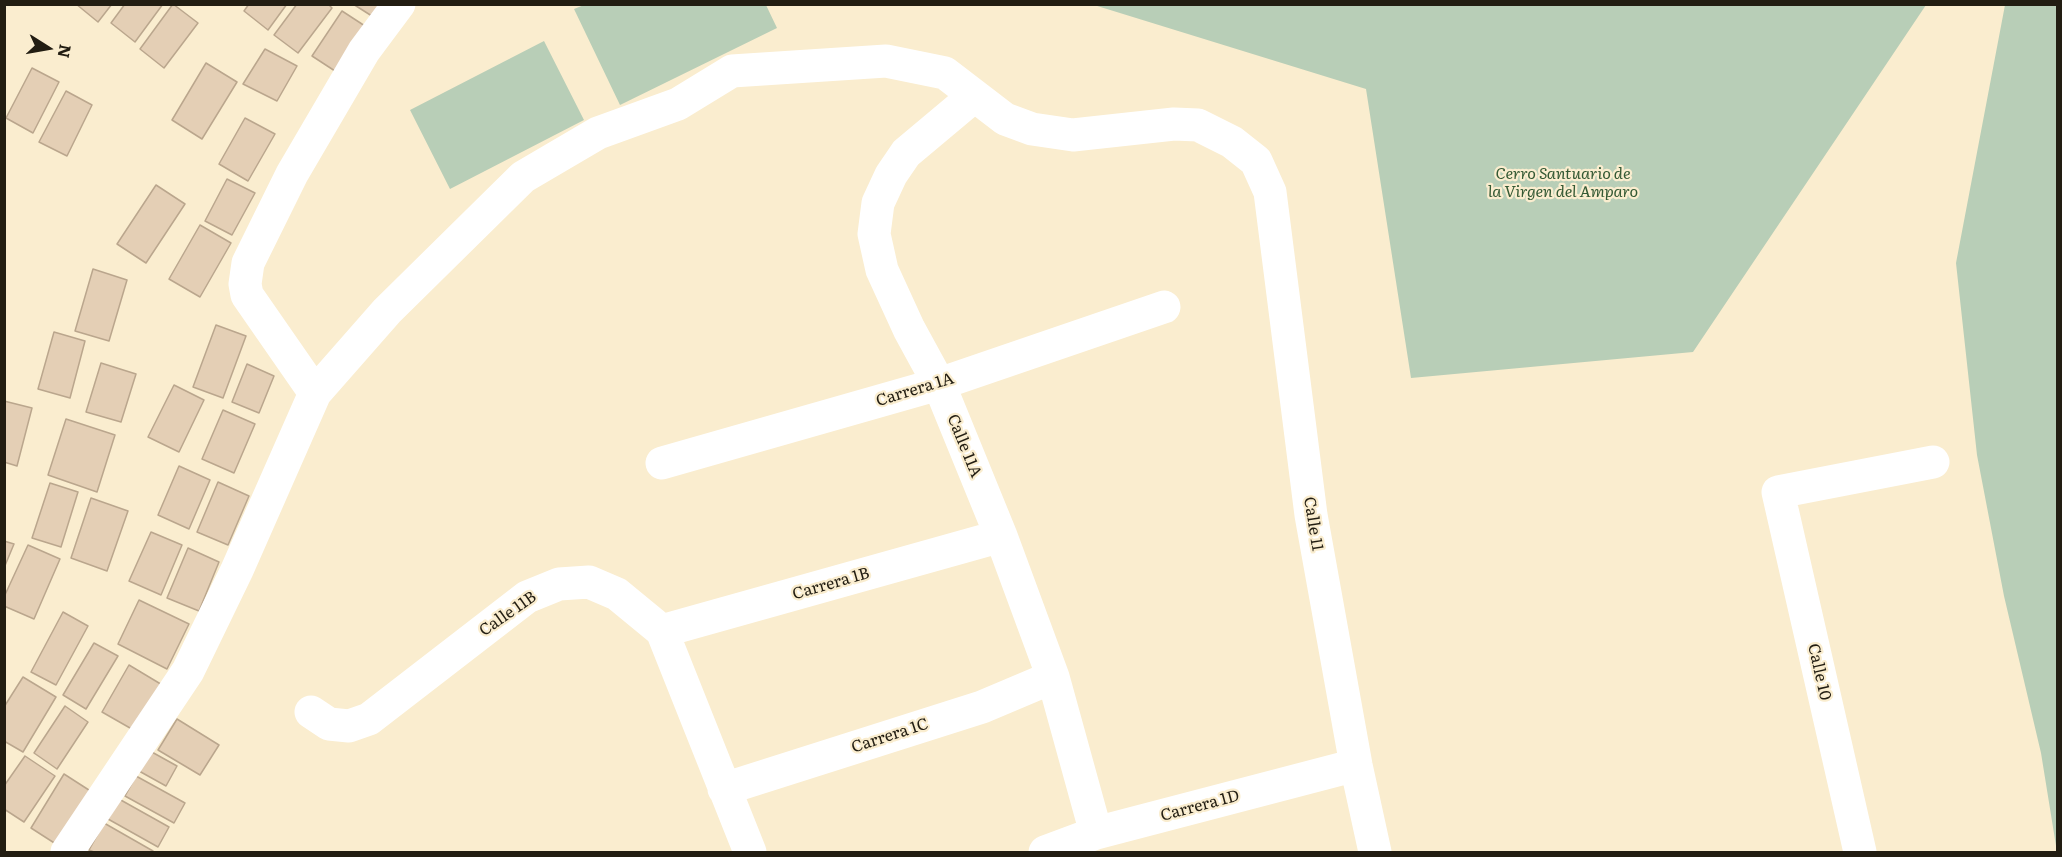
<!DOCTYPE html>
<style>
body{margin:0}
#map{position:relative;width:2062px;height:857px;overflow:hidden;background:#faedcf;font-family:Literata,serif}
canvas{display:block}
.frame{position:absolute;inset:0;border:6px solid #221d12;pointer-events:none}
.north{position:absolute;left:18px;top:18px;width:60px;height:60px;-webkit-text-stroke:4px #faedcf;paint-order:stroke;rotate:101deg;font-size:16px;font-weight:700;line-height:24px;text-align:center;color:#221d12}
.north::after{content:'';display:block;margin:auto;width:21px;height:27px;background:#221d12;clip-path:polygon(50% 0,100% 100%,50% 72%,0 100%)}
</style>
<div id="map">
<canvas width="2062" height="857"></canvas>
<div class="frame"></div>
<div class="north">N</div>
</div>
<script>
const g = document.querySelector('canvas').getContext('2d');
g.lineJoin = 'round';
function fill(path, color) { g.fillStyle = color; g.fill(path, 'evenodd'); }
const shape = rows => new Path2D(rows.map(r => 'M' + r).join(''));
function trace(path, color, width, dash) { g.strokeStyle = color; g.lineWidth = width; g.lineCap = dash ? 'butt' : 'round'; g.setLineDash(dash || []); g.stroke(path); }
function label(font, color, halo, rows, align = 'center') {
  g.font = font + ' Literata,serif'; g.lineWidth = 4.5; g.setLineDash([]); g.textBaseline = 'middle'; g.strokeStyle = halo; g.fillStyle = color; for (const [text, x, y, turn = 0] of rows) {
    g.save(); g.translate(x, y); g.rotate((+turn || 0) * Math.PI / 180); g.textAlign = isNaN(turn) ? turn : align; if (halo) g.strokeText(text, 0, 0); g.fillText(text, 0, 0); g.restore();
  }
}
fill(shape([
 [584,5,766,5,777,28,620,105,574,9],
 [1094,5,1965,5,1926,5,1693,352,1411,378,1366,89],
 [2005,5,2057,5,2057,852,2041,753,2004,596,1977,455,1956,263],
 [544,41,584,120,450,189,410,110]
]), '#b8ceb7');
const building = shape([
 [76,4,112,4,98,22,76,4],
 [125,4,163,4,135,42,111,23,125,4],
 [173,4,198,23,164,68,140,49,173,4],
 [249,4,287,4,268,30,244,11,249,4],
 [297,4,328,4,332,8,298,53,274,35,297,4],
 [353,4,383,4,375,18,353,4],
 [342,11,365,26,335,71,312,56,342,11],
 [265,49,297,66,277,101,243,84,265,49],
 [206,63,237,82,202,139,172,120,206,63],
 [32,68,59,82,33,133,6,118,32,68],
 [66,91,92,105,67,156,39,142,66,91],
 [245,118,275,134,248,181,219,164,245,118],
 [227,179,255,193,232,235,205,221,227,179],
 [156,185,185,204,146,263,117,244,156,185],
 [200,225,231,243,200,297,169,279,200,225],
 [93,269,127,280,109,341,75,331,93,269],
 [216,325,246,336,223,398,193,387,216,325],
 [54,332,85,341,70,398,38,389,54,332],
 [101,363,136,374,121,422,86,412,101,363],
 [247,364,274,376,259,413,232,402,247,364],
 [174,385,204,400,179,452,148,437,174,385],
 [4,401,32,408,17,466,4,462,4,401],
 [223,410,255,424,234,473,202,459,223,410],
 [66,419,115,435,97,492,48,475,66,419],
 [179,466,210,480,189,529,158,515,179,466],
 [218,482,249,496,228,545,197,532,218,482],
 [50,483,78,492,61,547,32,538,50,483],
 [91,498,128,511,107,571,71,558,91,498],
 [151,532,182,545,161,595,129,581,151,532],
 [4,541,14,544,4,568,4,541],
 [28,545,60,559,34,619,4,606,4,597,28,545],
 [188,548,219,562,199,611,167,598,188,548],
 [139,600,189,624,167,669,118,644,139,600],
 [63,612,88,626,56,685,31,672,63,612],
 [94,643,118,656,86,709,63,695,94,643],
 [129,665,164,686,137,732,102,712,129,665],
 [23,677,56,697,23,752,4,741,4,707,23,677],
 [65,706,88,722,57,769,34,753,65,706],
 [177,719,219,745,200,775,158,750,177,719],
 [150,751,177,766,166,786,139,771,150,751],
 [25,756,55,776,24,822,4,809,4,786,25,756],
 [64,774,92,792,59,846,31,828,64,774],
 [136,776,185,803,174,823,125,796,136,776],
 [119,799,169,827,158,847,108,819,119,799],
 [104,823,153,851,152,852,94,852,89,850,104,823]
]);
fill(building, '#e4cfb5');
trace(building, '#baa68d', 1.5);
trace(shape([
 [974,96,906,153,891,175,878,203,874,234,882,270,909,329,939,384,1001,536,1053,677,1096,833],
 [315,393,247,295,245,284,248,263,292,174,364,51,399,4],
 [662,463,939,384,1164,307],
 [662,631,1001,536],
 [311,712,329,724,349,726,369,719,527,597,559,584,589,582,617,594,662,631,750,852],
 [724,789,982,707,1053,677],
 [67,852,188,671,237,570,315,393,387,311,523,177,598,133,678,104,732,71,886,61,945,73,1005,119,1032,129,1073,135,1174,124,1198,125,1232,142,1256,161,1270,192,1311,515,1356,765,1375,852],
 [1045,852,1096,833,1356,765],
 [1860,852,1778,492,1933,462]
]), '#fff', 33);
label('italic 16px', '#345934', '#faedcf', [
 ["Cerro Santuario de",1563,174],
 ["la Virgen del Amparo",1563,192]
]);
label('16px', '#221d12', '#faedcf', [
 ["Carrera 1A",915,390,-17],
 ["Calle 11A",964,446,68],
 ["Calle 11",1313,524,81],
 ["Carrera 1B",831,584,-16],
 ["Calle 11B",508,614,-35],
 ["Calle 10",1819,672,77],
 ["Carrera 1C",890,736,-18],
 ["Carrera 1D",1200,806,-15]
]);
</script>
